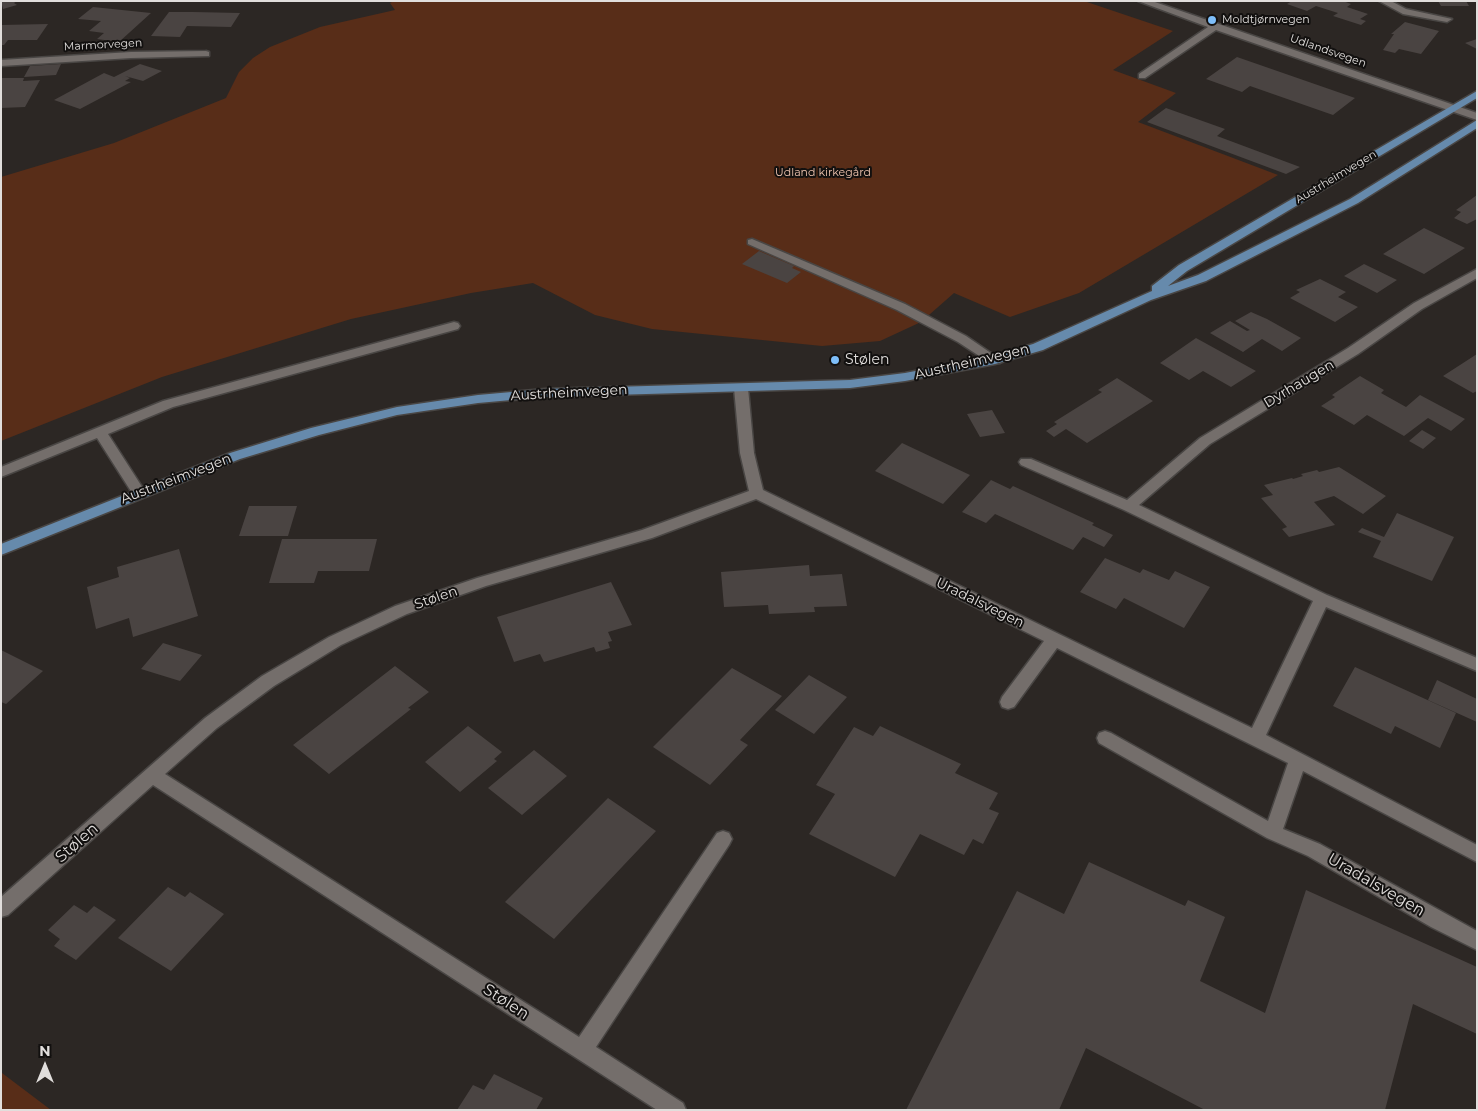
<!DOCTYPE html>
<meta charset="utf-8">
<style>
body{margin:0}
#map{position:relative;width:1478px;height:1111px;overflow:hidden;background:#2c2724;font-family:Montserrat,sans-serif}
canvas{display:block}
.frame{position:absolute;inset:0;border:2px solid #e1dedc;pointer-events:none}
.north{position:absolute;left:20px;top:1041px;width:50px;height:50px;-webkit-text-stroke:4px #12100f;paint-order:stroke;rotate:0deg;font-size:14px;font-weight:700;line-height:20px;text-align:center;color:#e1dedc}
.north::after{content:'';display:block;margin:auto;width:18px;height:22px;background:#e1dedc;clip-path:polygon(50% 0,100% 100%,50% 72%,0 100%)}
</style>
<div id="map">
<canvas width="1478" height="1111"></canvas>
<div class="frame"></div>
<div class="north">N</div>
</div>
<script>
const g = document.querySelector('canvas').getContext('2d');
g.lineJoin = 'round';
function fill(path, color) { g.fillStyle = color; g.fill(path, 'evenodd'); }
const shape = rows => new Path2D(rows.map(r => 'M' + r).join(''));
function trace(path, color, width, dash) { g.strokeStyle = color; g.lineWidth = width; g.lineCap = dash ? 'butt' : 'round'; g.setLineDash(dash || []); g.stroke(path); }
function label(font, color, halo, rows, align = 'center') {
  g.font = font + ' Montserrat,sans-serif'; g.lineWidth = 4; g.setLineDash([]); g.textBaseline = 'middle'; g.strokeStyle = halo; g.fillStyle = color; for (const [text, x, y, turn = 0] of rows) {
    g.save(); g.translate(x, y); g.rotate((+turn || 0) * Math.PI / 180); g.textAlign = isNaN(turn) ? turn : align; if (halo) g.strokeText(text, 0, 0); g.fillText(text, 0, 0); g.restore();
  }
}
fill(shape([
 [394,1,1084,1,1173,31,1113,70,1176,93,1138,122,1278,175,1079,293,1010,317,954,293,921,322,880,341,822,346,652,329,595,315,533,283,471,293,351,319,162,377,1,441,1,177,114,143,226,98,239,72,253,58,270,47,320,27,395,10,390,3],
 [1,1073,2,1073,51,1110,1,1110]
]), '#582d18');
fill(shape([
 [1,1,17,1,14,3,17,5,3,9],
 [1292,1,1343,1,1351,4,1347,7,1368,14,1360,19,1366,21,1361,25,1333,16,1338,13,1316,6,1307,11,1287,4],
 [1438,1,1466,1,1469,6,1441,6],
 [93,7,151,13,119,42,97,39,104,33,89,31,101,21,78,19],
 [169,12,193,12,240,13,231,27,187,26,180,37,151,36],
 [1405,22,1439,31,1421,54,1399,49,1395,53,1383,50,1394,34,1391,34],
 [48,24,37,40,8,40,4,45,1,45,1,25],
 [1477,39,1477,49,1465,43],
 [1237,57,1355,98,1333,115,1250,86,1242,92,1206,79],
 [61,64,56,75,24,77,30,66],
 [140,64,162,71,143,81,125,76,130,78,125,81,131,82,80,109,54,100,104,73,114,77],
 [1,78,24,78,23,81,40,80,25,107,1,108],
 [1166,108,1225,129,1217,136,1300,167,1286,174,1147,122],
 [1477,195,1477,219,1467,224,1454,218,1461,212,1456,210],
 [1424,228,1465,248,1424,274,1383,254],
 [759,251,794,266,792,268,801,272,787,283,742,264],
 [1364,264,1397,280,1377,293,1344,276],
 [1320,279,1346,292,1338,297,1358,307,1335,322,1290,298,1300,292,1296,290],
 [1251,312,1267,319,1301,338,1282,351,1262,339,1243,352,1210,333,1230,321,1247,331,1250,330,1235,321],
 [1196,338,1256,371,1231,387,1203,371,1189,380,1160,363],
 [1477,354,1477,391,1473,393,1443,376],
 [1360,376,1384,390,1381,393,1406,407,1420,395,1465,419,1451,431,1428,418,1404,436,1367,415,1354,425,1321,406,1335,397,1332,395],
 [1117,378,1153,401,1087,443,1066,429,1054,437,1046,431,1057,424,1054,422,1102,392,1098,390],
 [992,410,1005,433,980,437,967,414],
 [1422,430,1436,438,1423,449,1409,441],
 [902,443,970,475,943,504,875,471],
 [1339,467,1386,496,1363,514,1334,496,1314,502,1335,525,1289,537,1282,529,1287,527,1261,498,1273,495,1264,485,1292,478,1293,479,1303,476,1301,474,1317,470,1319,472],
 [991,480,1010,489,1013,486,1094,523,1092,525,1113,535,1104,547,1083,537,1073,550,995,514,986,523,962,512],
 [249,506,297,506,288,536,239,536],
 [1397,513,1454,537,1432,581,1373,557,1381,541,1358,532,1362,528,1384,537],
 [282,539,377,539,369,571,318,571,314,583,269,583],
 [179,549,198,616,133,637,129,618,96,629,87,587,119,577,117,567],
 [1105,558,1140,573,1143,569,1169,580,1175,571,1210,587,1184,628,1124,598,1116,609,1080,592],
 [809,565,810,576,842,574,847,606,814,607,815,612,769,614,768,605,724,607,721,572],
 [611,582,632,625,608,632,612,641,608,642,610,648,596,652,594,647,544,662,540,654,514,662,497,617],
 [163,643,202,655,180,681,141,669],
 [1,650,43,671,6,704,1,702],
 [395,666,429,692,408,708,411,709,329,774,293,745],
 [1355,667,1456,713,1440,748,1395,726,1391,734,1333,706],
 [732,668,782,696,740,740,748,745,710,785,653,747],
 [809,675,847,697,814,734,775,710],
 [1437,680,1477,699,1477,722,1428,700],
 [468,726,502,752,494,759,497,761,460,792,425,762],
 [880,726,961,764,955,773,998,793,989,809,999,813,983,844,973,839,964,855,920,834,895,877,809,834,835,794,816,785,854,727,873,736],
 [534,750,567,776,522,815,488,788],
 [608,798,656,831,554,939,505,902],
 [1089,862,1185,906,1188,900,1225,917,1200,981,1265,1013,1306,890,1477,967,1477,1034,1413,1004,1385,1110,1205,1110,1086,1048,1059,1110,906,1110,1017,891,1064,914],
 [168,887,185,897,190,892,224,914,171,971,118,938],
 [74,905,87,913,94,906,116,920,76,960,54,946,60,939,48,930],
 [494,1074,543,1098,536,1110,457,1110,473,1085,484,1090]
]), '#4a4442');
const minor = shape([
 [1138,1,1152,1,1477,113,1477,120,1216,30,1145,78,1139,78,1139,74,1208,27,1138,1],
 [1379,1,1391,1,1406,9,1452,19,1447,22,1403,14,1379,1],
 [206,51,209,52,209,56,131,58,1,66,1,60,131,52,206,51],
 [752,239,905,304,966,336,1001,360,1000,363,990,363,958,342,897,310,748,244,748,240,752,239],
 [1477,269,1477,278,1422,309,1358,354,1210,444,1139,505,1327,595,1477,658,1477,671,1326,607,1266,735,1477,845,1477,862,1303,771,1283,829,1320,844,1477,931,1477,950,1431,927,1308,856,1267,838,1099,743,1097,738,1099,733,1105,731,1111,733,1268,821,1288,763,1057,648,1014,707,1008,709,1002,707,1000,702,1002,697,1044,641,756,499,652,538,486,586,407,614,341,645,274,686,217,728,165,774,579,1037,717,833,723,831,729,833,732,839,729,845,596,1047,683,1103,686,1110,657,1110,153,785,8,915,1,917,1,897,205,718,262,676,329,637,395,606,477,578,642,530,749,491,740,453,734,388,741,384,748,388,754,453,763,490,1252,728,1313,601,1124,510,1021,465,1019,462,1021,459,1031,459,1127,500,1200,438,1348,348,1414,303,1477,269],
 [454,322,458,323,460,326,458,329,173,407,108,434,146,493,144,496,134,496,97,438,1,477,1,467,163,401,454,322]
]);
const major = shape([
 [1477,91,1477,98,1187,271,1168,286,1198,275,1350,199,1477,120,1477,128,1358,203,1206,281,1151,300,1043,350,995,364,905,381,850,388,545,397,478,403,397,415,319,435,240,459,1,555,1,544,230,453,311,428,397,407,478,395,545,389,850,380,905,373,993,356,1033,344,1152,291,1152,286,1179,265,1477,91]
]);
trace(minor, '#494644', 3);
trace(major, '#494644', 3);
fill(minor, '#746e6b');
fill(major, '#668aac');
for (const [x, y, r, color] of [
 [1212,20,5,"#7ebef9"],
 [835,360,5,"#7ebef9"]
]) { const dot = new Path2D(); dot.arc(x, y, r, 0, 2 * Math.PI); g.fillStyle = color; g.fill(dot); trace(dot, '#12100f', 2); }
label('11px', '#e1dedc', '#12100f', [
 ["Moldtjørnvegen",1222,20]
], 'left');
label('11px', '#e1dedc', '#12100f', [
 ["Marmorvegen",103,45,-3],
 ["Udlandsvegen",1328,51,19],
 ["Austrheimvegen",1336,177,-31]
]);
label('11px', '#f0c5b0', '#12100f', [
 ["Udland kirkegård",823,173]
]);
label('14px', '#e1dedc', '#12100f', [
 ["Stølen",845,360]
], 'left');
label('14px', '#e1dedc', '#12100f', [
 ["Austrheimvegen",972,362,-13],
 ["Dyrhaugen",1299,384,-31],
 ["Austrheimvegen",569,393,-3],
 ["Austrheimvegen",176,479,-21],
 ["Stølen",436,598,-19],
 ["Uradalsvegen",980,603,26]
]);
label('16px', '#e1dedc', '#12100f', [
 ["Stølen",77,843,-41],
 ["Uradalsvegen",1376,885,30],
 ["Stølen",506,1002,33]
]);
</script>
